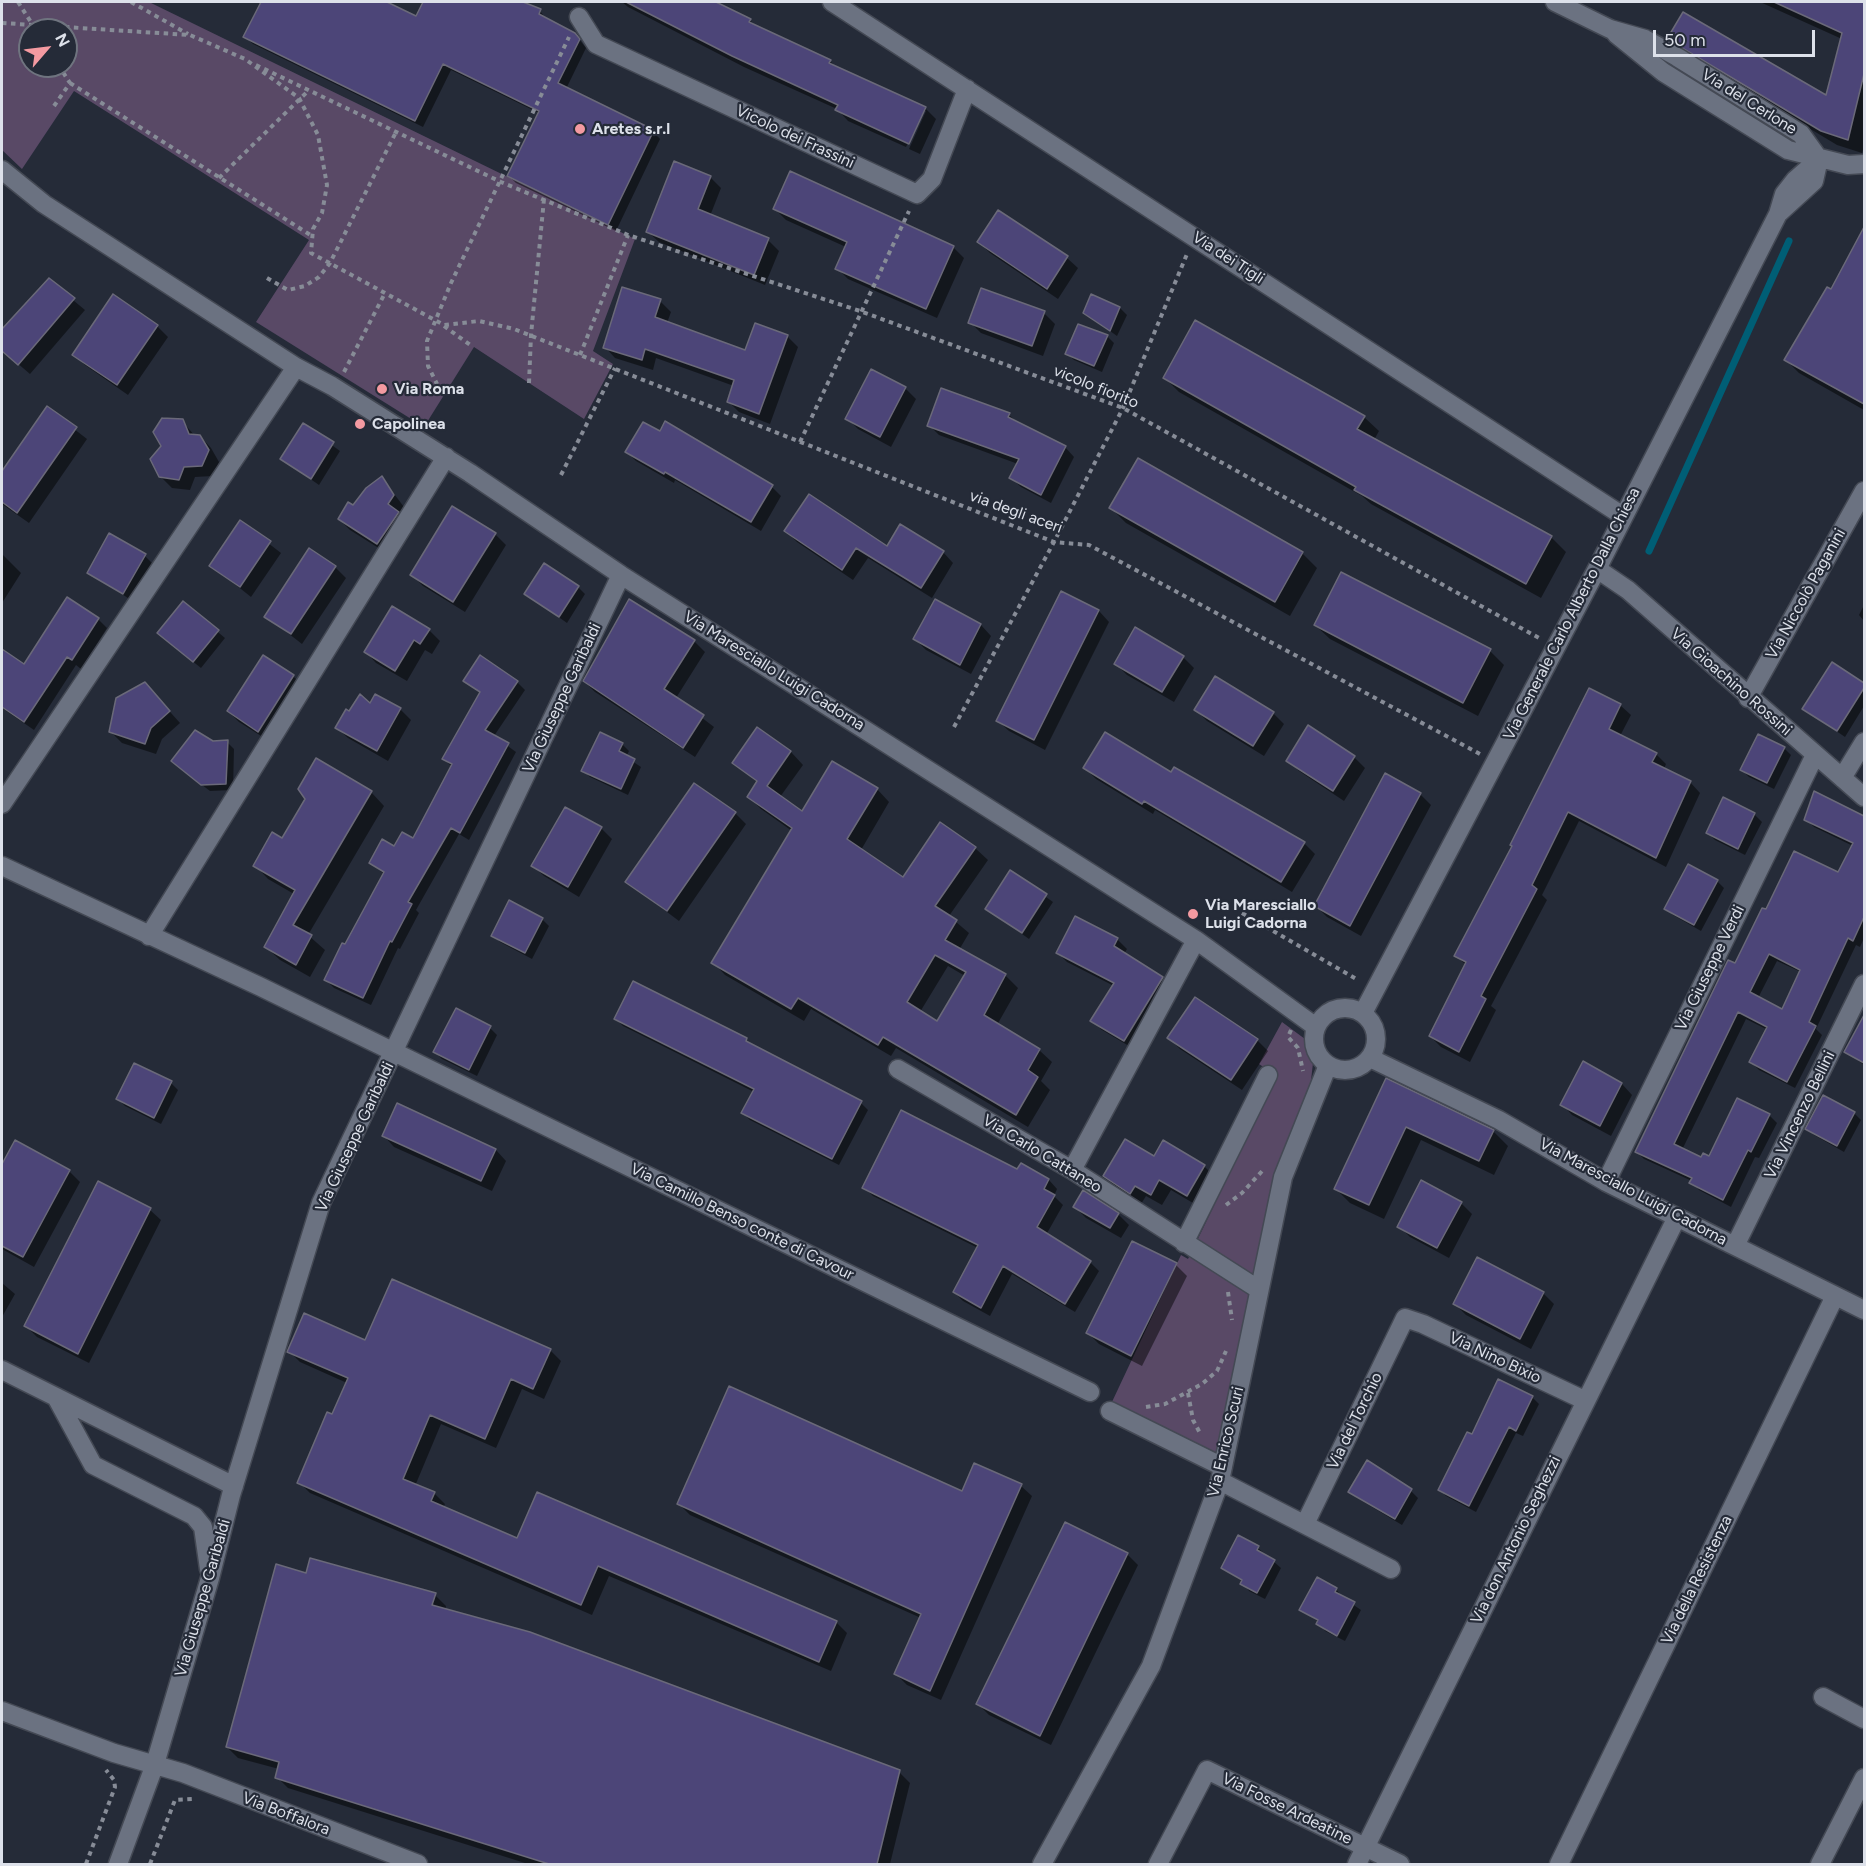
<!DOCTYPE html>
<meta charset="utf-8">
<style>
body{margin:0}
#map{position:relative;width:1866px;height:1866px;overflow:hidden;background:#252b38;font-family:Figtree,sans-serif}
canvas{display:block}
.frame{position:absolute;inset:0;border:3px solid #dde1ea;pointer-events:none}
.north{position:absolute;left:18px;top:18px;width:60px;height:60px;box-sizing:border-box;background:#252b38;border:2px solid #6f747f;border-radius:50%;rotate:62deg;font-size:16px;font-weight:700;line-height:24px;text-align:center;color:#dde1ea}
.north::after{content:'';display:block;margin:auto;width:21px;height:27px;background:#f49aa1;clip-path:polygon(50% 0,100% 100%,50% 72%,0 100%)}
.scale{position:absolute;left:1653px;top:30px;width:162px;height:27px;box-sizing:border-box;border:3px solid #dde1ea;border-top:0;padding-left:8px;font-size:18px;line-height:21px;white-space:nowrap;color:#dde1ea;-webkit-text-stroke:4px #252b38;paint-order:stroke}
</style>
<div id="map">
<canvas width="1866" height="1866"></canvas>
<div class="frame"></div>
<div class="north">N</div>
<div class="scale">50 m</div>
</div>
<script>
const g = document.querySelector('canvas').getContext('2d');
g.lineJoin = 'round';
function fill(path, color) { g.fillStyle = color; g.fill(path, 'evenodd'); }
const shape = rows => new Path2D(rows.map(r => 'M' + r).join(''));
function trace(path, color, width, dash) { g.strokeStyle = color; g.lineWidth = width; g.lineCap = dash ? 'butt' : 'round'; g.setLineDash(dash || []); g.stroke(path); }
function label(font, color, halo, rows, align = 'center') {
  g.font = font + ' Figtree,sans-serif'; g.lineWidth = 4.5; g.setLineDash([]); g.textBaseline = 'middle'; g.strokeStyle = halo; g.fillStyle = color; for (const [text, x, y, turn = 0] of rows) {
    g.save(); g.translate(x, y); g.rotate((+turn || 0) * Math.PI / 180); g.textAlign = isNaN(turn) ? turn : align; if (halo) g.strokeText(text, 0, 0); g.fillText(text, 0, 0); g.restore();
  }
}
fill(shape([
 [2,2,149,2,635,239,593,351,613,364,584,419,474,347,424,427,256,322,309,240,74,91,22,169,2,150],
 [30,30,66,30,66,66,30,66],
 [1282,1022,1305,1039,1313,1063,1310,1089,1277,1169,1215,1457,1111,1404,1181,1255,1188,1259,1277,1076,1259,1064]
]), '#594966');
fill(shape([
 [262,2,383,2,465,41,474,25,438,2,520,2,540,11,547,20,575,34,586,48,566,89,653,131,660,139,616,231,516,183,509,176,539,113,451,70,423,127,253,44,245,37],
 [622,2,713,2,750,20,757,28,830,61,836,67,925,108,936,119,920,154,909,149,926,111,923,111,906,147,848,121,837,109,744,67,628,7],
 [1760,2,1864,2,1864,146,1862,153,1837,145,1684,53,1669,38,1827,97,1842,39],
 [710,177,721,188,710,216,768,240,779,251,765,285,659,242,648,232],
 [775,209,953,247,964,258,937,318,848,279,837,268,846,247,786,220],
 [999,212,1067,258,1078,268,1058,299,990,253,979,242],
 [1864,230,1864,410,1799,373,1786,360,1831,291],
 [49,280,85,310,30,374,2,350,2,332],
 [114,296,157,326,168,337,128,395,85,365,74,354],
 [660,301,671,312,667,323,746,352,787,336,798,347,770,424,739,412,728,401,734,386,656,358,653,370,615,358,605,347],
 [1120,308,1127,315,1117,336,1085,313],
 [1044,313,1055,324,1043,356,981,333,970,322],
 [1107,336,1114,343,1102,372,1074,360,1067,353],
 [1164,377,1364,417,1379,431,1374,440,1551,537,1566,552,1541,598,1371,504,1362,496,1179,392],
 [905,388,916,399,891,447,858,429,847,418],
 [47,408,87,439,29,523,2,504,2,474],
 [1009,415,1018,423,1065,447,1074,457,1051,503,1021,487,1011,478,1018,464,939,435,929,425],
 [182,421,195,436,200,436,211,448,219,462,213,476,195,477,190,490,172,488,161,477,162,446],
 [304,425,340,451,319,485,282,459],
 [627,452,772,487,781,496,761,531,675,480,674,483,636,461],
 [382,478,404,507,400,514,409,524,388,554,350,530,339,519],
 [1111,508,1302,553,1317,568,1290,616,1126,523],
 [241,522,281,553,251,597,211,565],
 [786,531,887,548,943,552,953,563,932,598,868,558,853,580,797,542],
 [495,534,506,545,465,612,423,586,412,575],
 [2,554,21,573,2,603],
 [145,556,152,563,131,600,88,572],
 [335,567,346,578,302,644,266,616],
 [578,587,585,594,567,623,526,594],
 [1062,593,1099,611,1109,622,1045,750,1009,731,998,721],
 [936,601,981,625,991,636,971,674,926,650,915,639],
 [183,603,225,638,201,668,166,640],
 [1864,605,1864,621,1859,615],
 [98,619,107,628,81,669,76,665,34,730,2,708,2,659,5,653,25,666],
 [1315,625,1490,651,1504,665,1478,716,1330,639],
 [429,630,440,641,432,654,425,650,407,681,376,663,366,652],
 [694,641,705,652,676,698,714,727,695,757,595,692,584,681],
 [1183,657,1194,668,1174,702,1127,675,1116,664],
 [1832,664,1864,685,1864,706,1845,737,1804,709],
 [293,676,304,687,269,741,239,722,228,711],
 [464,681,517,682,525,690,494,736,516,752,469,840,459,834,416,910,419,913,400,949,398,948,371,1005,334,988,326,980,384,874,371,863,414,840,452,767,444,759,481,694],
 [145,684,180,723,162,739,156,754,122,743,111,732],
 [1620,705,1631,715,1620,736,1656,754,1666,764,1664,769,1690,782,1700,793,1666,867,1579,821,1542,895,1547,900,1491,1006,1496,1010,1470,1062,1441,1047,1430,1036,1466,965,1456,956],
 [370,706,400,709,411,720,388,761,348,738,337,728,349,713],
 [1196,710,1273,713,1284,724,1264,756,1207,721],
 [1309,728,1354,757,1365,768,1344,801,1299,771,1288,760],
 [757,729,791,752,803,765,780,797,803,813,877,789,889,802,861,850,903,879,975,848,988,860,949,916,969,933,959,950,1005,975,1018,988,997,1025,1039,1050,1052,1062,1041,1081,1050,1090,1028,1127,896,1048,891,1056,811,1009,804,1021,725,975,713,962,792,831,761,809,749,797,758,783,734,763],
 [948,966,965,976,937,1023,920,1012],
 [212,742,227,742,234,749,233,790,210,791,180,768],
 [622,744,629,751,626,757,641,767,628,795,590,777,583,770],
 [1784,748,1791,755,1774,789,1749,777,1742,770],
 [1085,768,1171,774,1304,843,1315,854,1292,892,1155,810,1153,814,1096,779],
 [371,792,384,806,308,935,325,950,310,977,280,960,266,947,294,894,268,879,255,865,283,840],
 [1420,794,1431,805,1361,936,1327,917,1316,906],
 [1724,799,1755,815,1762,822,1745,855,1715,840,1708,833],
 [735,813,746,824,679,921,627,882],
 [1806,819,1848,820,1864,829,1864,938,1860,947,1856,945,1816,1029,1822,1035,1795,1088,1759,1070,1751,1062,1768,1030,1746,1019,1682,1150,1701,1159,1710,1158,1769,1115,1777,1123,1759,1158,1755,1157,1731,1207,1699,1190,1692,1181,1644,1159,1637,1152,1766,911,1839,874,1853,846,1814,827],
 [1777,961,1801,972,1783,1011,1758,998],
 [601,828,612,839,579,897,544,876,533,866],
 [1688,866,1717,881,1724,888,1701,931,1673,915,1666,908],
 [1011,872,1053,902,1029,939,987,909],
 [1076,918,1117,939,1127,949,1124,954,1171,988,1134,1049,1102,1030,1092,1021,1114,986,1067,962,1058,953],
 [542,919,549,926,532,959,500,942,493,935],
 [1195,999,1257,1040,1268,1051,1242,1090,1180,1049,1169,1038],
 [456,1010,490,1028,497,1035,477,1076,442,1059,435,1052],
 [616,1019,746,1040,754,1047,861,1103,868,1110,839,1165,750,1120,743,1113,754,1092,623,1026],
 [1864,1020,1864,1065,1846,1052],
 [1583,1063,1622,1084,1632,1095,1611,1136,1572,1115,1562,1104],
 [1386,1080,1493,1131,1508,1146,1494,1175,1421,1140,1384,1219,1350,1203,1335,1188],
 [171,1083,178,1090,161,1124,125,1106,118,1099],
 [1854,1113,1861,1120,1844,1152,1814,1135,1807,1128],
 [384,1136,496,1150,506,1161,492,1191,394,1147],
 [15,1142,69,1171,80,1182,34,1267,2,1249,2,1168],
 [1154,1158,1204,1166,1215,1177,1198,1206,1171,1190,1162,1205,1146,1196,1141,1204,1116,1187,1105,1176],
 [1021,1165,1049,1180,1057,1189,1054,1196,1063,1205,1046,1235,1090,1262,1099,1271,1075,1312,1012,1274,990,1316,963,1301,954,1292,978,1248,873,1196,864,1187,1018,1171],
 [98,1183,150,1210,161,1220,89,1363,37,1337,26,1326],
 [1461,1203,1472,1214,1449,1258,1410,1237,1399,1226],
 [1075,1207,1118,1214,1129,1225,1121,1238,1086,1218],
 [1133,1243,1176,1265,1187,1276,1142,1366,1099,1344,1088,1333],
 [2,1283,15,1294,2,1317],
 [1543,1293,1554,1304,1531,1349,1466,1315,1455,1304],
 [366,1342,550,1350,561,1361,544,1399,522,1389,496,1448,441,1424,415,1486,434,1493,445,1504,443,1508,518,1540,836,1622,847,1633,831,1671,609,1576,592,1615,310,1493,299,1482,347,1383,300,1362,289,1351],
 [1532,1397,1539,1404,1523,1436,1516,1433,1476,1512,1446,1496,1439,1489,1473,1436],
 [1021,1486,1032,1496,941,1700,907,1685,896,1674,921,1618,690,1515,679,1504,963,1493],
 [1350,1491,1411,1491,1418,1498,1402,1525,1357,1498],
 [1239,1537,1258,1548,1281,1568,1265,1599,1249,1591,1243,1582,1222,1568],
 [1127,1554,1138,1565,1051,1745,989,1715,978,1704],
 [307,1574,435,1595,446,1606,445,1610,899,1772,910,1783,890,1864,528,1864,288,1788,277,1777,279,1769,238,1758,227,1747],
 [1336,1589,1342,1597,1361,1610,1345,1641,1325,1631,1319,1622,1301,1610]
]), '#0007');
trace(shape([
 [1649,551,1789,241]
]), '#005e75', 7);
const building = shape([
 [261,2,387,2,416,16,423,2,523,2,541,9,539,14,575,33,580,39,558,83,654,130,608,225,507,176,539,111,443,64,415,121,243,37,261,2],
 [626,2,716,2,751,19,749,22,831,60,829,63,926,107,909,144,835,110,838,105,732,56,626,2],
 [1774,2,1864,2,1864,74,1848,140,1821,131,1667,39,1683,12,1826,95,1842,33,1774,2],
 [674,161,711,176,698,209,769,238,754,275,646,232,674,161],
 [790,171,954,246,926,309,835,269,847,242,773,209,790,171],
 [998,210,1068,256,1047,289,977,242,998,210],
 [1864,227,1864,404,1784,360,1827,287,1831,289,1864,227],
 [49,278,75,298,18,365,2,351,2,329,49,278],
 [622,287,661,299,655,317,745,350,755,323,788,335,759,414,727,402,734,380,645,349,642,360,603,348,622,287],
 [981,288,1045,311,1032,346,968,323,981,288],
 [113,294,158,325,117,385,72,355,113,294],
 [1091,294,1120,307,1110,331,1083,313,1091,294],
 [1195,320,1365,416,1357,429,1552,536,1526,584,1354,490,1356,487,1163,378,1195,320],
 [1078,324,1108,335,1094,366,1065,354,1078,324],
 [871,369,906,387,880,437,845,419,871,369],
 [941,388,1010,413,1008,417,1066,446,1041,495,1009,478,1019,459,927,426,941,388],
 [47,406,77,427,17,513,2,502,2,471,47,406],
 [162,418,183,419,189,434,200,435,209,450,202,466,184,467,179,480,159,477,150,459,161,446,153,432,162,418],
 [665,421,773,485,751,522,665,472,664,474,625,452,643,422,660,431,665,421],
 [303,423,334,442,311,479,280,459,303,423],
 [1138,458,1303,552,1275,602,1109,508,1138,458],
 [382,476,394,495,388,504,399,512,377,544,338,519,348,502,353,505,366,488,382,476],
 [809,494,887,546,900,524,944,551,921,588,856,548,842,570,784,531,809,494],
 [452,506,496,533,453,602,410,575,452,506],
 [240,520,271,541,240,587,209,566,240,520],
 [109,533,146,554,123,594,87,573,109,533],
 [309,548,336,566,291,634,264,617,309,548],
 [544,563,579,586,559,617,524,594,544,563],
 [1341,572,1491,649,1463,703,1314,625,1341,572],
 [1061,591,1099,610,1034,740,996,721,1061,591],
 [67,597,99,618,72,660,67,657,24,722,2,707,2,649,24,664,67,597],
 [629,599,695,640,664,689,704,715,683,748,583,681,629,599],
 [935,599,981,624,960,665,913,639,935,599],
 [183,601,219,630,193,662,157,633,183,601],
 [392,606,430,629,420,644,414,640,395,671,364,652,392,606],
 [1135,627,1184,656,1162,692,1114,664,1135,627],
 [263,655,294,675,258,732,227,711,263,655],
 [480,655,518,681,485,730,509,743,460,833,451,828,408,902,412,904,392,942,390,941,363,998,324,980,342,943,345,944,384,872,369,863,382,839,394,846,402,832,413,838,452,764,442,759,480,692,463,681,480,655],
 [1832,662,1864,683,1864,688,1837,731,1802,709,1832,662],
 [1215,676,1274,712,1253,746,1194,710,1215,676],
 [145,682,170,711,151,728,145,744,109,732,116,698,145,682],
 [1589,688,1621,704,1609,729,1657,753,1652,762,1691,781,1656,858,1568,812,1532,885,1537,889,1481,996,1486,999,1459,1052,1429,1036,1466,962,1454,956,1512,846,1510,845,1589,688],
 [360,694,370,703,375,694,401,708,377,751,335,728,346,709,349,711,360,694],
 [1308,725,1355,756,1333,791,1286,761,1308,725],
 [757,727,791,751,767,786,802,811,832,761,878,788,847,839,903,877,940,822,976,847,935,906,957,920,945,940,1006,974,984,1015,1040,1049,1028,1070,1038,1077,1016,1115,883,1037,878,1045,798,998,791,1009,711,963,792,828,747,797,757,781,732,763,757,727],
 [935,955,966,972,937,1021,907,1002,935,955],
 [195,730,213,741,228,740,226,784,201,785,171,761,195,730],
 [600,732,623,743,619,751,635,759,621,789,581,771,600,732],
 [1105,732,1171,772,1174,767,1305,842,1281,882,1144,801,1142,804,1083,768,1105,732],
 [1758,734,1785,747,1767,783,1740,770,1758,734],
 [316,758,372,791,293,925,312,935,296,965,264,947,295,890,253,866,272,832,282,838,305,799,298,789,316,758],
 [1385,773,1421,793,1350,926,1314,906,1385,773],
 [694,783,736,812,667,911,625,882,694,783],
 [1814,791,1864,816,1864,917,1853,941,1848,938,1809,1022,1816,1026,1787,1082,1749,1062,1767,1027,1738,1012,1674,1144,1701,1157,1703,1153,1709,1156,1737,1098,1770,1114,1751,1152,1748,1150,1723,1200,1689,1183,1692,1178,1635,1152,1728,960,1735,963,1762,908,1766,909,1794,851,1838,872,1853,843,1804,820,1814,791],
 [1769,954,1800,970,1782,1009,1750,992,1769,954],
 [1723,797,1755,813,1738,849,1706,833,1723,797],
 [565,807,602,827,568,887,531,866,565,807],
 [1688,864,1718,880,1694,925,1664,909,1688,864],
 [1010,870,1047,894,1022,933,985,909,1010,870],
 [509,900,543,918,525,953,491,936,509,900],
 [1075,916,1118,938,1114,946,1163,977,1124,1041,1090,1021,1114,983,1056,953,1075,916],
 [633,981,747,1038,746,1041,862,1101,832,1159,741,1113,754,1089,614,1019,633,981],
 [1195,997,1258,1039,1231,1080,1167,1038,1195,997],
 [456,1008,491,1026,469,1070,433,1052,456,1008],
 [1864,1015,1864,1063,1844,1052,1864,1015],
 [1583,1061,1622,1083,1600,1126,1560,1105,1583,1061],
 [134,1063,172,1081,154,1118,116,1099,134,1063],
 [1386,1078,1494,1130,1479,1161,1406,1127,1369,1205,1334,1189,1386,1078],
 [1823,1095,1855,1112,1837,1146,1805,1129,1823,1095],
 [397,1103,496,1149,481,1181,382,1136,397,1103],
 [901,1110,1017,1169,1021,1163,1049,1179,1044,1189,1055,1195,1037,1227,1091,1261,1065,1304,1003,1266,981,1308,953,1292,978,1245,862,1188,901,1110],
 [1125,1139,1154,1156,1163,1140,1205,1165,1187,1196,1159,1180,1151,1195,1135,1186,1130,1194,1103,1176,1125,1139],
 [15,1140,70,1170,23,1257,2,1246,2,1164,15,1140],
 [1421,1180,1462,1202,1437,1248,1397,1227,1421,1180],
 [98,1181,151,1208,78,1354,24,1326,98,1181],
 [1083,1190,1119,1213,1110,1228,1073,1207,1083,1190],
 [1132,1241,1177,1263,1131,1356,1086,1333,1132,1241],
 [1477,1257,1544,1292,1520,1339,1453,1304,1477,1257],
 [392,1279,551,1349,533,1389,511,1379,485,1439,430,1415,403,1479,435,1492,431,1501,517,1538,537,1492,837,1621,819,1662,598,1566,581,1605,297,1483,327,1412,332,1414,348,1378,287,1352,304,1313,365,1340,392,1279],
 [1498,1379,1533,1396,1516,1431,1509,1427,1469,1506,1438,1490,1467,1432,1472,1434,1498,1379],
 [729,1386,962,1491,974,1463,1022,1484,930,1691,894,1674,921,1614,677,1504,729,1386],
 [1367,1460,1412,1489,1395,1519,1348,1492,1367,1460],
 [1065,1522,1128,1553,1040,1736,976,1704,1065,1522],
 [1238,1535,1259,1546,1257,1550,1275,1560,1257,1593,1240,1584,1242,1580,1221,1568,1238,1535],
 [310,1558,436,1593,432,1605,530,1632,900,1770,877,1864,549,1864,275,1778,279,1762,226,1747,276,1564,306,1573,310,1558],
 [1317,1577,1337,1588,1335,1592,1355,1602,1337,1636,1316,1624,1318,1620,1299,1610,1317,1577]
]);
fill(building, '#4c4578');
trace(building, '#6a6979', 1.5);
const minor = shape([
 [832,2,1623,516],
 [1555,2,1610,29,1645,39,1677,57,1801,134,1819,159],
 [579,17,596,44,917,194,932,179,967,89],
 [1616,34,1663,72,1788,150,1848,165,1864,164],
 [2,170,44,204,296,367,332,386,470,473,621,575,1196,940,1316,1027],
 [1780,212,1814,181,1819,159],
 [1597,569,1628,590,1864,797],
 [1748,698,1864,491],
 [1842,778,1864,742],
 [2,804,296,367],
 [2,866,261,987,1090,1392],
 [149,936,446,457],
 '1314 1039a31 31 0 1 1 62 0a31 31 0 1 1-62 0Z',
 [1363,1013,1597,569,1778,214,1784,194,1795,180,1819,159],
 [1370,1058,1499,1120,1606,1182,1864,1310],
 [898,1069,1072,1170,1258,1289],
 [1072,1170,1196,940],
 [1606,1182,1815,755],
 [1184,1243,1268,1075],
 [1735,1246,1864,984],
 [2,1370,234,1486],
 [56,1397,93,1465,194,1516,203,1527,209,1569],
 [1110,1411,1223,1467],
 [1220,1481,1391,1569],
 [1305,1524,1405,1318,1423,1324,1584,1400],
 [1823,1697,1864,1719],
 [2,1711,114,1753,183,1773,418,1864],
 [118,1864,155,1764,210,1578,231,1495,321,1203,621,575],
 [1042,1864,1151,1666,1220,1481,1283,1177,1328,1065],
 [1158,1864,1207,1770,1400,1864],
 [1357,1864,1677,1217],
 [1559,1864,1835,1296],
 [1820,1864,1864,1778]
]);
trace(minor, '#444954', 21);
trace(shape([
 [18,2,36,30],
 [131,2,188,34],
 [2,23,190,35,245,59,299,98,318,135,327,185,322,213,313,229,311,253,444,325,479,321,514,329,1054,542,1089,545,1480,754],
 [256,65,501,182,628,235,860,311,1123,408,1539,638],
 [70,83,312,236],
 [54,106,70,83,59,66],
 [219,178,309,90],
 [267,278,288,290,305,286,319,277,330,263,396,132],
 [444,326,473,347],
 [580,355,628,235],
 [344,372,385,293],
 [529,383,531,335,544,199],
 [453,394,437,384,428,366,427,341,451,283,569,37],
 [800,442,909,211],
 [561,475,615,368],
 [954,727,1054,542,1123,408,1187,254],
 [1242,913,1358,980],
 [1291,1030,1288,1037,1298,1048,1303,1071],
 [1226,1205,1242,1193,1264,1169],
 [1228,1292,1232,1320],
 [1188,1393,1193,1420,1201,1435],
 [1146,1407,1165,1404,1202,1384,1217,1371,1226,1351],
 [86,1864,115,1787,114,1780,106,1770],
 [150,1864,175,1800,192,1799]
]), '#878c97', 4, [4.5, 4.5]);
trace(minor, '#6b7281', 18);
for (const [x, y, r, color] of [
 [580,129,6,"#f49aa1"],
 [382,389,6,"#f49aa1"],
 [360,424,6,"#f49aa1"],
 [1193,914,6,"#f49aa1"]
]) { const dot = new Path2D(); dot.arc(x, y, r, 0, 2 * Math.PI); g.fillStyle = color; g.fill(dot); trace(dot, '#252b38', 2); }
label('16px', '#dde1ea', '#252b38', [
 ["Via del Cerlone",1749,102,32],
 ["Vicolo dei Frassini",795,137,25],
 ["Via dei Tigli",1228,258,33],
 ["vicolo fiorito",1096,387,22],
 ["via degli aceri",1016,512,20],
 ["Via Niccolò Paganini",1806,594,-61],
 ["Via Generale Carlo Alberto Dalla Chiesa",1572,614,-63],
 ["Via Maresciallo Luigi Cadorna",774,671,32],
 ["Via Gioachino Rossini",1731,682,41],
 ["Via Giuseppe Garibaldi",562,698,-65],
 ["Via Giuseppe Verdi",1710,968,-64],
 ["Via Vincenzo Bellini",1800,1115,-64],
 ["Via Giuseppe Garibaldi",355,1137,-65],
 ["Via Carlo Cattaneo",1042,1154,31],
 ["Via Maresciallo Luigi Cadorna",1633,1192,28],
 ["Via Camillo Benso conte di Cavour",742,1222,26],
 ["Via Nino Bixio",1495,1358,25],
 ["Via del Torchio",1355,1421,-64],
 ["Via Enrico Scuri",1226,1442,-77],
 ["Via don Antonio Seghezzi",1516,1540,-64],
 ["Via della Resistenza",1697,1580,-64],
 ["Via Giuseppe Garibaldi",203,1598,-74],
 ["Via Fosse Ardeatine",1287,1809,26],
 ["Via Boffalora",286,1814,21]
]);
label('bold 16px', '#dde1ea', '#252b38', [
 ["Aretes s.r.l",592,129],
 ["Via Roma",394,389],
 ["Capolinea",372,424],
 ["Via Maresciallo",1205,905],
 ["Luigi Cadorna",1205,923]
], 'left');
</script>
